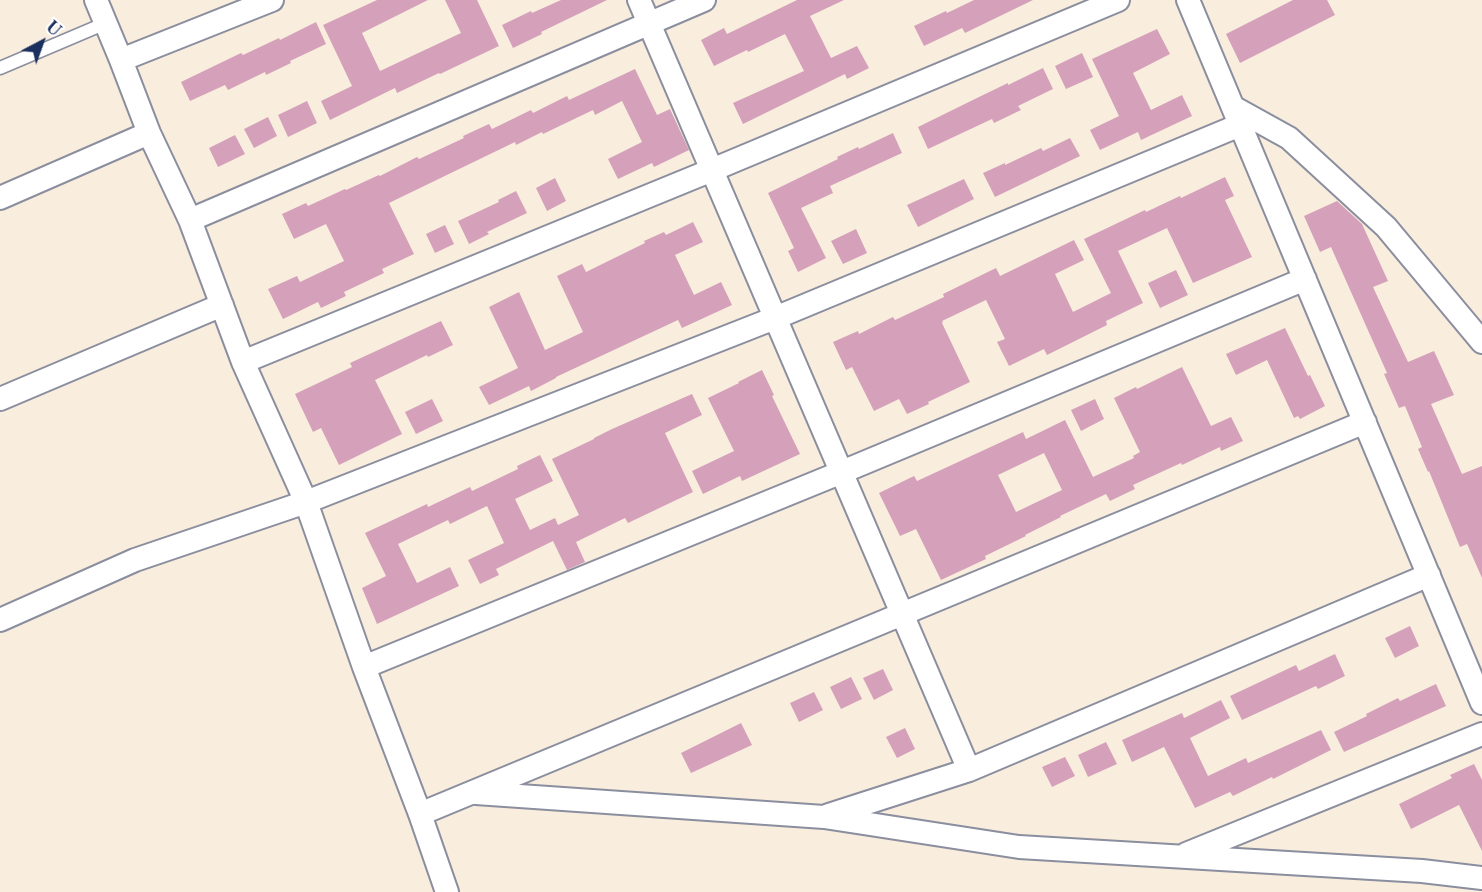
<!DOCTYPE html>
<style>
body{margin:0}
#map{position:relative;width:1482px;height:892px;overflow:hidden;background:#f9edde;font-family:"Libre Caslon Text",serif}
canvas{display:block}
.north{position:absolute;left:12px;top:12px;width:60px;height:60px;-webkit-text-stroke:4px #fff;paint-order:stroke;rotate:41deg;font-size:16px;font-weight:700;line-height:24px;text-align:center;color:#1b2f5e}
.north::after{content:'';display:block;margin:auto;width:21px;height:27px;background:#1b2f5e;clip-path:polygon(50% 0,100% 100%,50% 72%,0 100%)}
</style>
<div id="map">
<canvas width="1482" height="892"></canvas>
<div class="north">U</div>
</div>
<script>
const g = document.querySelector('canvas').getContext('2d');
g.lineJoin = 'round';
function fill(path, color) { g.fillStyle = color; g.fill(path, 'evenodd'); }
const shape = rows => new Path2D(rows.map(r => 'M' + r).join(''));
function trace(path, color, width, dash) { g.strokeStyle = color; g.lineWidth = width; g.lineCap = dash ? 'butt' : 'round'; g.setLineDash(dash || []); g.stroke(path); }
fill(shape([
 [377,0,428,0,362,33,380,71,461,33,445,0,477,0,499,46,440,74,439,73,397,93,395,88,330,120,321,101,352,86,323,25],
 [561,0,607,0,541,32,542,34,513,48,502,25,531,11,532,13],
 [797,0,844,0,810,16,831,58,857,46,869,68,847,79,845,74,743,124,733,103,804,71,785,34,748,52,747,50,714,66,701,40,724,28,727,34],
 [974,0,1033,0,965,33,962,28,924,46,914,26,946,11,947,13],
 [1293,0,1327,0,1335,15,1240,63,1226,34],
 [316,22,326,44,290,61,291,63,266,75,265,72,228,90,225,85,190,101,181,82,241,53,243,55,279,38,280,40],
 [1157,29,1170,54,1133,73,1151,110,1182,95,1192,116,1141,140,1138,132,1100,150,1090,130,1119,116,1092,59],
 [1082,53,1093,77,1066,89,1055,66],
 [1043,68,1053,89,1018,106,1021,110,994,123,992,119,928,149,918,127,981,96,1008,83,1008,85],
 [635,69,657,115,670,109,689,150,654,167,652,163,618,179,608,159,642,142,622,101,595,115,593,110,543,134,542,132,516,145,515,142,389,203,414,254,382,269,384,273,344,292,346,296,321,308,318,302,283,319,268,289,297,276,300,282,344,261,326,224,294,239,282,214,306,203,308,206,345,189,346,190,379,175,380,176,417,157,419,159,464,138,463,136,489,124,492,129,531,110,533,113,567,96,569,100],
 [307,101,317,123,288,137,278,115],
 [268,117,277,136,254,148,244,129],
 [893,133,902,153,830,186,833,193,801,208,826,258,798,272,788,251,794,248,768,193,838,159,837,157,858,147,859,149],
 [235,135,245,154,218,167,209,148],
 [1070,138,1080,156,995,197,983,173,1005,163,1005,165,1041,148,1043,151],
 [1225,177,1234,196,1225,200,1252,257,1193,283,1167,228,1118,251,1143,303,1106,321,1107,325,1047,355,1044,349,1009,366,997,342,1005,339,986,300,942,321,943,322,942,323,970,382,928,402,929,404,907,414,899,399,874,411,852,367,846,370,833,342,858,331,859,334,893,317,895,320,944,297,943,294,996,268,1000,276,1074,240,1084,260,1055,274,1073,312,1111,293,1084,239,1145,210,1146,212,1180,196,1181,198],
 [555,178,566,201,547,211,536,188],
 [964,179,974,199,918,227,907,205],
 [516,191,527,213,487,232,489,234,469,244,458,221,499,202,498,200],
 [1337,201,1362,224,1388,281,1373,287,1408,362,1434,351,1454,395,1431,404,1462,474,1482,466,1482,578,1467,544,1460,547,1429,471,1428,472,1418,449,1422,447,1405,406,1399,408,1384,374,1387,373,1331,247,1320,252,1304,216],
 [693,222,703,242,675,255,694,295,721,282,732,305,682,328,678,320,556,377,556,378,531,391,529,386,489,405,479,387,518,368,489,307,519,292,545,350,583,332,557,276,582,264,586,272,645,243,644,241,664,232,666,235],
 [445,225,454,244,435,253,426,234],
 [856,229,867,253,843,264,831,241],
 [1176,270,1188,295,1160,308,1148,283],
 [441,321,453,345,428,357,427,355,375,380,402,434,339,465,321,428,313,432,295,394,352,367,350,363],
 [1285,328,1308,376,1310,375,1325,406,1300,419,1298,416,1294,418,1267,360,1236,375,1226,354],
 [1182,367,1211,426,1231,417,1243,441,1221,451,1220,447,1182,465,1181,463,1133,485,1135,489,1110,501,1106,494,1060,516,1061,517,1025,535,1026,536,985,556,986,559,941,580,916,529,900,536,879,493,914,476,917,481,1023,432,1026,439,1065,420,1093,477,1134,458,1133,456,1140,452,1114,398,1136,387,1137,389],
 [1044,453,1062,490,1016,512,998,475],
 [762,370,774,395,772,396,800,454,742,481,740,476,703,494,692,471,734,451,708,398,739,383,738,382],
 [692,394,702,415,665,433,693,492,628,523,625,518,576,542,585,562,567,570,553,541,496,569,499,575,480,584,468,560,504,543,487,506,450,524,448,520,398,544,417,583,450,567,459,586,377,624,362,588,386,576,365,533,427,504,428,507,470,487,472,491,518,469,517,466,540,455,553,481,515,499,530,530,555,518,558,525,579,515,552,459,594,439,594,438,612,429],
 [432,399,443,421,416,434,405,412],
 [1095,399,1104,419,1081,431,1071,410],
 [1410,626,1419,646,1395,658,1385,638],
 [1335,654,1345,676,1318,689,1316,686,1242,720,1230,696,1296,665,1299,671],
 [883,669,893,690,874,700,863,678],
 [851,677,862,699,841,709,830,687],
 [1436,684,1446,706,1344,752,1334,732,1367,716,1366,714,1398,698,1400,701],
 [814,692,823,710,799,722,790,703],
 [1221,700,1230,718,1190,738,1208,776,1246,758,1248,763,1321,730,1331,750,1273,779,1272,777,1233,796,1230,792,1195,808,1164,747,1132,762,1122,740,1182,713,1184,718],
 [741,723,752,745,691,773,681,753],
 [905,728,915,749,897,758,886,737],
 [1106,742,1117,764,1088,777,1078,755],
 [1065,757,1075,776,1052,787,1042,767],
 [1474,764,1482,780,1482,851,1459,805,1411,829,1399,804,1452,778,1450,775]
]), '#d5a1ba');
const service = shape([
 [0,68,106,23]
]);
const minor = shape([
 [96,0,121,60,149,133,190,220,243,362,306,502,364,667,420,814,447,892],
 [639,0,969,770],
 [1188,0,1482,703],
 [121,60,272,0],
 [1233,107,1289,138,1386,227,1482,342],
 [0,198,149,133],
 [190,220,704,0],
 [243,362,712,170,1118,0],
 [0,399,222,305],
 [0,620,135,560,306,502,775,318,1240,125],
 [364,667,842,472,1305,279],
 [476,793,824,817,1019,847,1422,871,1482,878],
 [420,814,1365,422],
 [829,815,969,770,1429,575],
 [1186,854,1482,734]
]);
trace(service, '#8a8e9e', 15);
trace(minor, '#8a8e9e', 26);
trace(service, '#fff', 12);
trace(minor, '#fff', 22);
</script>
